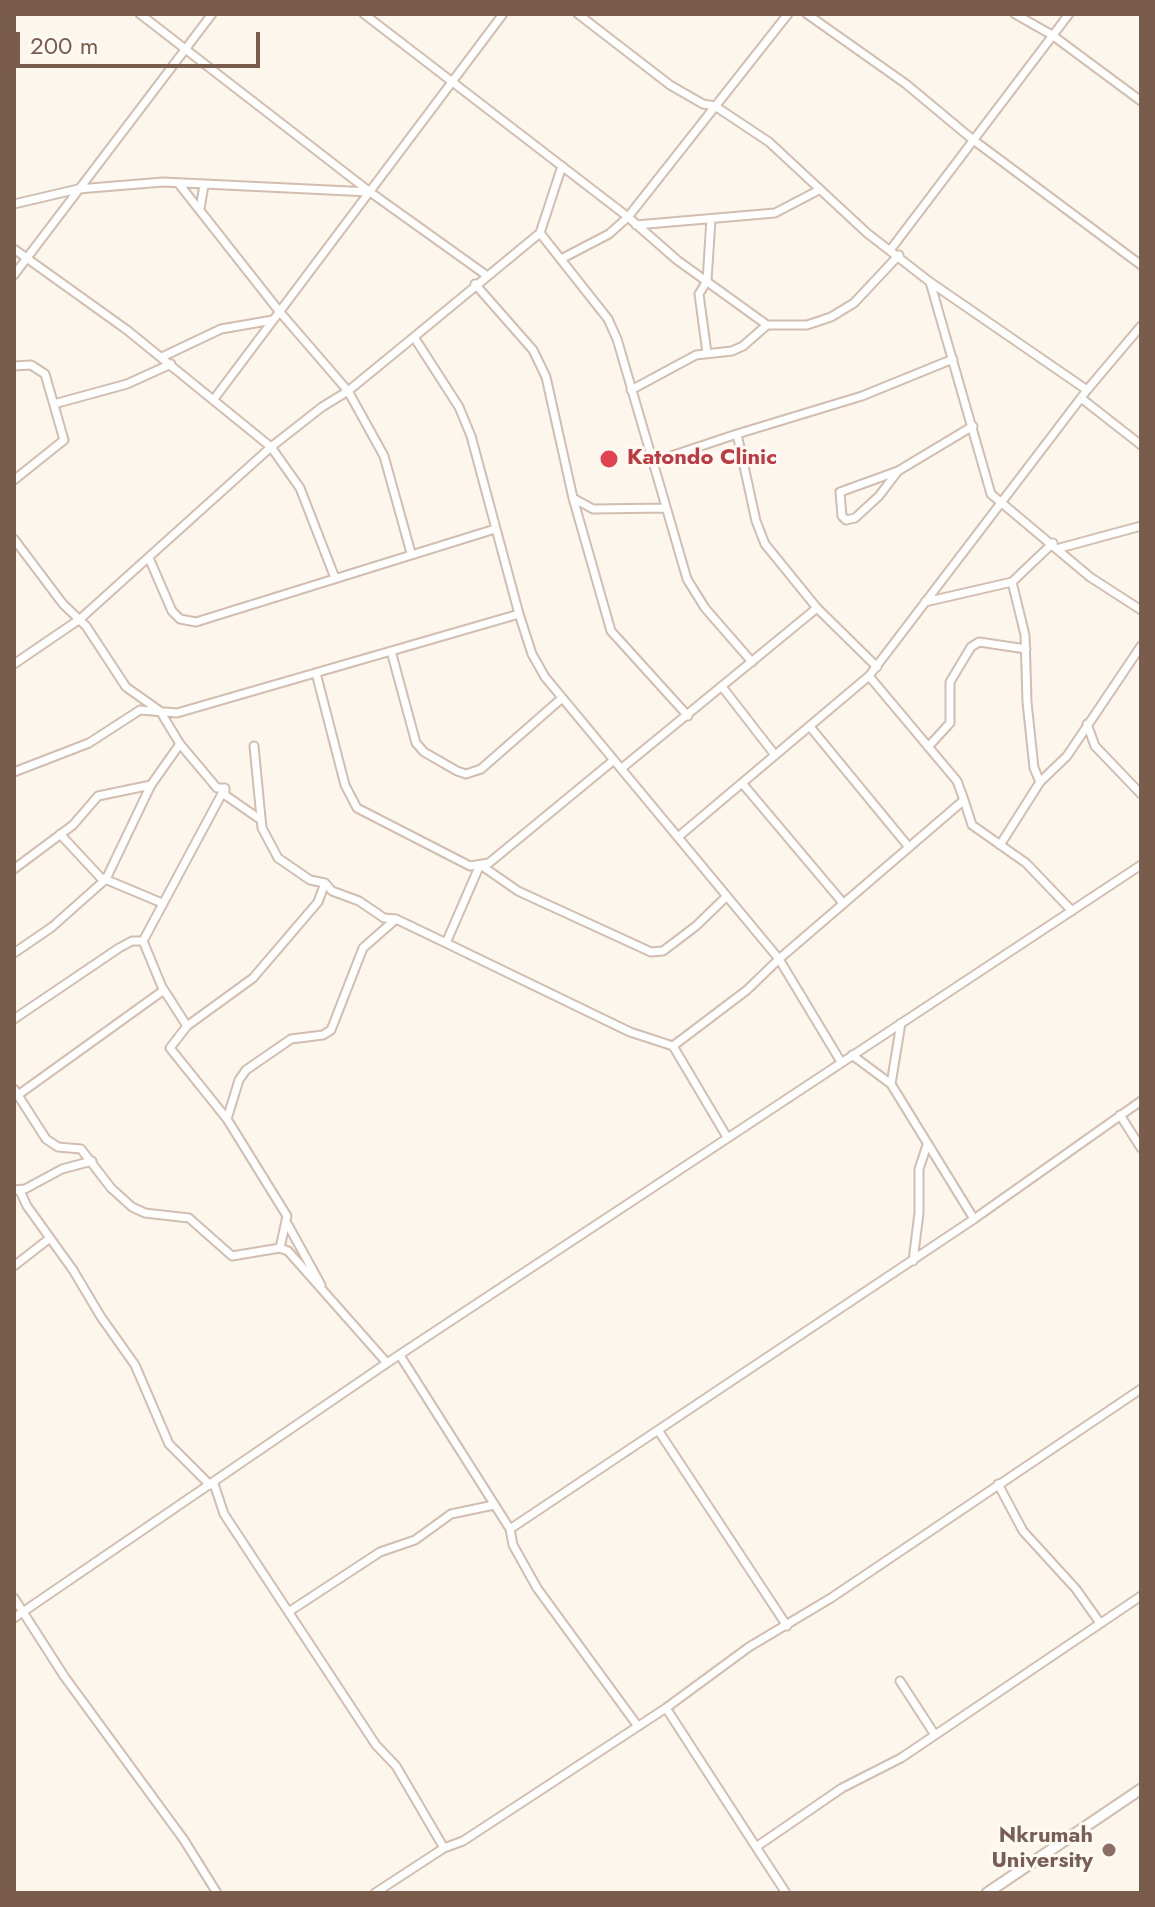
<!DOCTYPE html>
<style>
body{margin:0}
#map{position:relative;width:1155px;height:1907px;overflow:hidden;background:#fdf6ec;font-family:Jost,sans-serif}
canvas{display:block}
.frame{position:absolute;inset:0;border:16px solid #7a5c4d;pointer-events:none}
.scale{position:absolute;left:16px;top:32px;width:244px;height:36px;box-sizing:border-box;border:4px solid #7a5c4d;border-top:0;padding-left:10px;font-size:24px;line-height:28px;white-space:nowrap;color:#7a5c4d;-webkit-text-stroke:6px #fffaf3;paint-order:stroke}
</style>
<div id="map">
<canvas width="1155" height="1907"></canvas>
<div class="frame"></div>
<div class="scale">200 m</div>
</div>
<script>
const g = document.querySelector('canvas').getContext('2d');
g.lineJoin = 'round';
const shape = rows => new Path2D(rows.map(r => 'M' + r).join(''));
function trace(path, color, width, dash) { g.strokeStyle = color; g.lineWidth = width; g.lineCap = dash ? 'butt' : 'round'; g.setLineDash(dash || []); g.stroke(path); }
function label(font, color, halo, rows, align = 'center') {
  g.font = font + ' Jost,sans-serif'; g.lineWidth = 6; g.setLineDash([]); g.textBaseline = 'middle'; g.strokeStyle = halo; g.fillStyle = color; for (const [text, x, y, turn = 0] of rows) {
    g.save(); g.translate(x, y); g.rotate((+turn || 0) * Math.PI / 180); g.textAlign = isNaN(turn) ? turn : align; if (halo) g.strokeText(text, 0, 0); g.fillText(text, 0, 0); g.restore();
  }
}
const minor = shape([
 [140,14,370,192],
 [364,14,628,217,677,260,767,325,807,325,831,317,854,303,899,255],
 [578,14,670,85,703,104,715,106,769,142,867,233,930,282,1087,390],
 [807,14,906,84,972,139,1141,265],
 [1015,14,1052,35,1141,101],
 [14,204,78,189,163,182,370,192,486,275],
 [200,209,204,185],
 [636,225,775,213,819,190],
 [540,233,562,166],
 [14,249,127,330,271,447,300,488,335,578],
 [891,249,1069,14],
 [563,258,609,234,628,217,788,14],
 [14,275,212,14],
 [930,282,991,494,1090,577,1141,610],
 [475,284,533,350,546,377,573,498],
 [707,353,699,294,707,281,711,219],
 [162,357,221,329,273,320],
 [14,366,31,365,45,374,64,440,14,480],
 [631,390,696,355,732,351,743,346,767,325],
 [1081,398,1141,445],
 [214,399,503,14],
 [54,404,127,384,171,364],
 [737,434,862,396,953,359],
 [653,462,687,579,705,608,752,662],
 [898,471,879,496,855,518,846,520,842,516,840,492,898,471,973,426],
 [666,508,593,509,573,498,611,631,688,716],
 [14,539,63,604,86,626,126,687,160,711,180,744,217,788,225,788,225,795,261,820],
 [1060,548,1141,526],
 [411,553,384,456,348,391,414,337],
 [149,558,172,611,180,619,196,622,495,529],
 [1012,582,1025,635,1027,702,1034,768,1040,782],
 [925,602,1012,582,1053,543],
 [391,651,416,743,424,752,457,771,466,774,481,769,561,699],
 [14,664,80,619,271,447,322,407,348,391,279,311,179,184],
 [316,673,345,785,357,808,470,866,489,863,614,760],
 [869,676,957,781,964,800,779,959,545,677,532,654,519,614,471,436,459,407,414,337,540,233,608,319,617,339,653,462,737,434,756,521,765,544,817,608,877,667],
 [723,688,775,755],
 [1087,724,1095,746,1141,794],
 [811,728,908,846],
 [254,746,262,828,278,858,310,880,325,883,332,891,359,901,384,918,396,919,446,943],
 [928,747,950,723,950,682,971,647,979,642,1026,649],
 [622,768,817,608],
 [14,772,89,743,140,710,177,713,519,614],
 [742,783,843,903],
 [225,788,143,941,162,987,187,1026,253,978,318,902,325,883],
 [964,800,972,825,1026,863,1072,911],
 [60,834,100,877,162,903],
 [678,837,869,676,1087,390,1141,326],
 [1000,845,1040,782,1067,756,1141,646],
 [482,866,518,891,651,952,663,951,696,926,727,896],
 [479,867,446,943,630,1032,673,1046,747,990,779,959,841,1062],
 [14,869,73,825,98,796,151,785],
 [14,953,52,927,106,879,151,785,180,744],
 [14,1019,119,948,132,941,143,941],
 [901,1023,891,1084,974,1219],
 [187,1026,170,1048,227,1119,287,1216,280,1248],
 [673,1046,727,1137],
 [852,1055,891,1084],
 [14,1089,46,1139,58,1147,81,1149,111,1188,132,1207,145,1213,189,1218,232,1256,280,1248,288,1251,387,1363],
 [18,1095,164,990],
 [1120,1115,1141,1148],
 [227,1119,239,1080,246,1070,291,1039,323,1035,331,1030,363,948,396,919],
 [14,1190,25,1189,62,1169,92,1161],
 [20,1191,27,1206,73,1270,101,1317,135,1365,169,1444,210,1485],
 [288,1225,321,1285],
 [913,1261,919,1213,919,1169,927,1145],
 [14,1266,50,1238],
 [401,1357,510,1529,974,1219,1141,1101],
 [658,1430,787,1626],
 [214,1484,224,1514,376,1745,396,1766,444,1848],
 [998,1484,1023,1531,1076,1589,1100,1623],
 [510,1529,513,1545,537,1588,637,1725],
 [14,1598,64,1676,184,1840,217,1893],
 [290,1611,380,1552,415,1540,451,1514,494,1505],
 [14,1618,387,1363,1141,865],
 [900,1681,935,1735],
 [666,1708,756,1847],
 [375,1893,444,1848,463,1841,666,1708,749,1647,831,1598,1141,1389],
 [786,1893,756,1847,842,1788,901,1758,1141,1596]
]);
const tertiary = shape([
 [987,1893,1141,1789]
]);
trace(minor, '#d1beb0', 11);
trace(tertiary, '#d1beb0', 13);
trace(minor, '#fff', 7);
trace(tertiary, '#fff', 9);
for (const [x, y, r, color] of [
 [609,459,10,"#e0444e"],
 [1109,1850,8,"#8d6e63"]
]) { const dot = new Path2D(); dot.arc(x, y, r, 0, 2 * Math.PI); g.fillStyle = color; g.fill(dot); trace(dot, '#fffaf3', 3); }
label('bold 22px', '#be3a42', '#fffaf3', [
 ["Katondo Clinic",627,459]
], 'left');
label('bold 22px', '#785e54', '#fffaf3', [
 ["Nkrumah",1093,1837],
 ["University",1093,1862]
], 'right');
</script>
